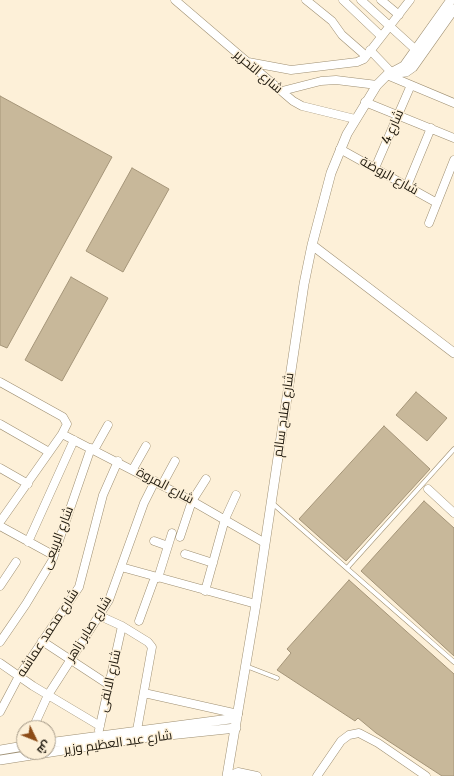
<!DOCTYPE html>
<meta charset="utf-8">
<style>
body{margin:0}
#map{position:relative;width:454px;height:776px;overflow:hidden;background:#fdf0d8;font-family:Merriweather,Cairo,serif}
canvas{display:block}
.north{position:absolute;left:16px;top:720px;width:40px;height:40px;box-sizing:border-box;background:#fdf0d8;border:1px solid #a59a88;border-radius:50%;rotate:133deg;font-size:11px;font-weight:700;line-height:16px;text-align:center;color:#201a0f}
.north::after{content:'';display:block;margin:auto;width:14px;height:18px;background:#8c4b16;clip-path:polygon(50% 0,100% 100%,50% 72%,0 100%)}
</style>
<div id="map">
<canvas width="454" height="776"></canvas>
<div class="north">ش</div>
</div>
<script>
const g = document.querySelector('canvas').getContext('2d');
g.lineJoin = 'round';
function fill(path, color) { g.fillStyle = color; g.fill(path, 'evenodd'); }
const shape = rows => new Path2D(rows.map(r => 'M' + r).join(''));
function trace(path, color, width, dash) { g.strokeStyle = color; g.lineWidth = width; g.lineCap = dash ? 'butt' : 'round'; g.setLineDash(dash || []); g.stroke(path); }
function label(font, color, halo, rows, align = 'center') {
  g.font = font + ' Merriweather,Cairo,serif'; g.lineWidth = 3; g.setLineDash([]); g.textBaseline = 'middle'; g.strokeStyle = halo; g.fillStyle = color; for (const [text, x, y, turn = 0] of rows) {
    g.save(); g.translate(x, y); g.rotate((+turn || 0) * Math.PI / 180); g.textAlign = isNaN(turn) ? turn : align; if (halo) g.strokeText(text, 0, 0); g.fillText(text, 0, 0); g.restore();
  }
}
const building = shape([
 [0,96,112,157,7,348,0,345,0,96],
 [132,168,169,189,123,272,86,251,132,168],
 [71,277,108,298,62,381,25,360,71,277],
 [416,392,447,418,427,441,396,415,416,392],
 [384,426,430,469,346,561,299,519,384,426],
 [424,501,454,528,454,656,361,571,424,501],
 [349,580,454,674,454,776,442,776,376,733,358,718,355,721,277,670,291,653,287,649,349,580]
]);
fill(building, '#c8b89a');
trace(building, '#a59579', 1);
const service = shape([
 [271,502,454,662],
 [347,568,454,449],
 [246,666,277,678]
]);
const minor = shape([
 [175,0,293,101,302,106,355,119],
 [306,0,332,21,342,35,366,56],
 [343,0,381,36],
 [361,0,416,50],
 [381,0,399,15],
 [370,50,392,73],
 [248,62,291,70,357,62,364,59,410,0],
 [387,75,454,103],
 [282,91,321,81,336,80,377,85],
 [365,102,454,138],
 [340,149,437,203],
 [375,168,411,85],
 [407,186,431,128],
 [429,223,454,160],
 [0,382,63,417,67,424,62,434,0,522],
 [0,424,49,452],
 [62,434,192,501,265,543],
 [94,450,108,425],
 [0,468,28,484],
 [133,469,146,446],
 [162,485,175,461],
 [428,489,454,513],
 [0,526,53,555],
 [180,537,192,501,206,479],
 [154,541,168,546],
 [28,542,74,440],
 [185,554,213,563],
 [121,567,256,604],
 [158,578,172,533],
 [0,586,16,562],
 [205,591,225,519,236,495],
 [100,616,122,626,148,642,152,647,137,730],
 [139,621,155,577],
 [42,641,109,685],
 [0,642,26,604,52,561,91,448],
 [0,663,33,686,100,726],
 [144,693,238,714],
 [0,712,19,676,79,587,103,495,118,461],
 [33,728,48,695,109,600,144,503,155,481],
 [99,730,122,626],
 [229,776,238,772,257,776],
 [317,776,341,741,349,735,359,733,378,743,426,776]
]);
const tertiary = shape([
 [396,73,406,72,413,67,454,9],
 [312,245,454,353],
 [48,743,237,718],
 [0,750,24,746],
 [0,760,140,738,236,728],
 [227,776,256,604,304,284,312,245,331,173,347,134,377,85,387,75,404,66,451,0]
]);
trace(service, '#9e8f72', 5);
trace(minor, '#9e8f72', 9);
trace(tertiary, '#9e8f72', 10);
trace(service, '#fff', 4);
trace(minor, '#fff', 8);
trace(tertiary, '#fff', 9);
label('13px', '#201a0f', '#fdf0d8', [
 ["شارع التحرير",258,72,40],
 ["شارع 4",393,127,-66],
 ["شارع الروضة",389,176,29],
 ["شارع صلاح سالم",284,415,-82],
 ["شارع المروة",165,486,28],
 ["شارع الربيعى",58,538,-69],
 ["شارع صابر زاهر",89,629,-58],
 ["شارع محمد عماشه",48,633,-57],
 ["شارع الالفى",110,681,-77],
 ["شارع عبد العظيم وزير",118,743,-8]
]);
</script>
